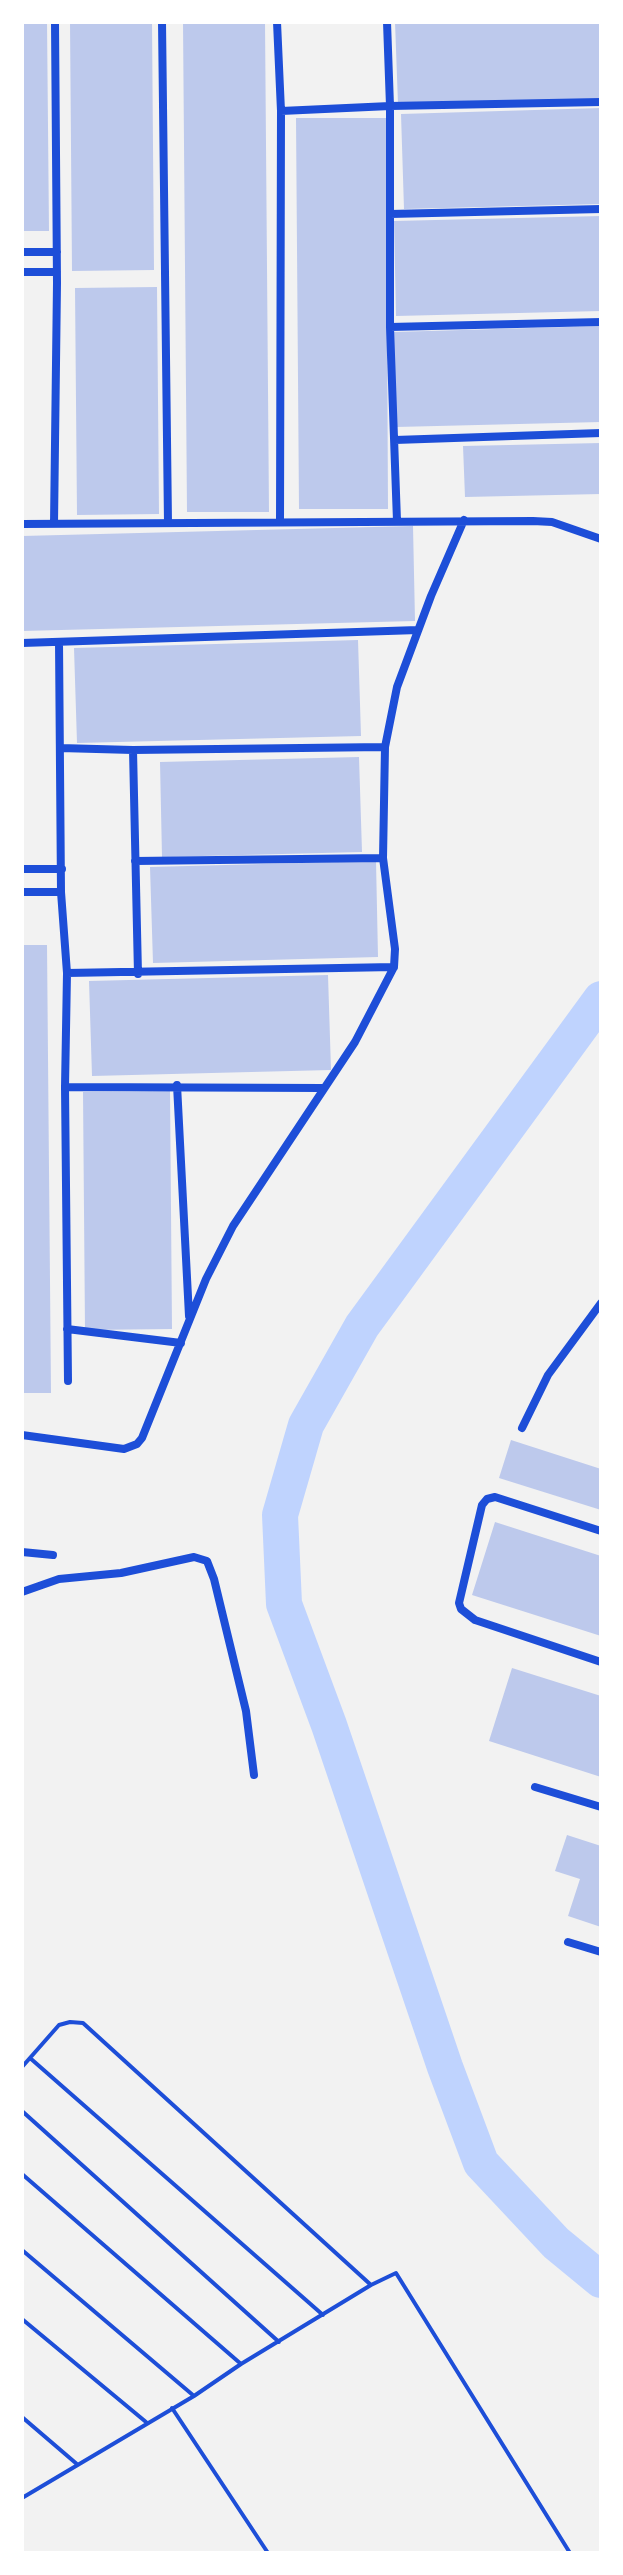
<!DOCTYPE html>
<style>
body{margin:0}
#map{position:relative;width:623px;height:2575px;overflow:hidden;background:#f2f2f2;font-family:Karla,sans-serif}
canvas{display:block}
.frame{position:absolute;inset:0;border:24px solid #fff;pointer-events:none}
</style>
<div id="map">
<canvas width="623" height="2575"></canvas>
<div class="frame"></div>
</div>
<script>
const g = document.querySelector('canvas').getContext('2d');
g.lineJoin = 'round';
const shape = rows => new Path2D(rows.map(r => 'M' + r).join(''));
function trace(path, color, width, dash) { g.strokeStyle = color; g.lineWidth = width; g.lineCap = dash ? 'butt' : 'round'; g.setLineDash(dash || []); g.stroke(path); }
function fill(path, color) { g.fillStyle = color; g.fill(path, 'evenodd'); }
trace(shape([
 [601,999,362,1326,306,1425,280,1515,284,1604,329,1725,445,2067,481,2163,556,2243,601,2280]
]), '#bfd3fe', 36);
fill(shape([
 [22,22,47,22,49,231,22,231],
 [70,22,152,22,154,270,72,271],
 [183,22,265,22,269,512,187,512],
 [395,22,601,22,601,99,398,104],
 [601,108,601,204,404,209,401,114],
 [296,118,386,118,388,509,299,509],
 [601,216,601,311,396,316,394,221],
 [157,287,159,514,77,515,75,288],
 [601,326,601,422,396,427,393,332],
 [601,443,601,494,465,497,463,446],
 [413,526,415,621,22,631,22,536],
 [358,640,361,736,77,743,74,648],
 [359,757,362,852,162,857,160,762],
 [376,861,378,957,153,963,150,867],
 [22,945,47,945,51,1393,22,1393],
 [328,975,331,1070,92,1076,89,981],
 [170,1091,172,1329,85,1330,83,1092],
 [511,1440,601,1469,601,1510,499,1478],
 [495,1522,601,1556,601,1636,472,1595],
 [512,1668,601,1696,601,1777,489,1741],
 [567,1835,601,1846,601,1927,568,1916,580,1879,555,1871]
]), '#bdc9ec');
trace(shape([
 [30,2058,323,2315],
 [22,2067,59,2025,70,2022,83,2023,371,2285],
 [22,2111,279,2342],
 [22,2174,241,2364],
 [22,2250,194,2396],
 [22,2319,146,2422],
 [172,2408,268,2553],
 [22,2417,78,2465],
 [22,2498,194,2396,241,2364,371,2285,396,2273,570,2553]
]), '#1d4ed8', 4);
trace(shape([
 [162,22,168,523],
 [277,22,281,111,280,522],
 [387,22,390,106,390,327,397,521],
 [281,111,390,106,601,102],
 [390,214,601,209],
 [22,252,57,252],
 [22,272,57,272],
 [390,327,601,322],
 [395,440,601,433],
 [22,524,533,521,552,522,601,539],
 [54,524,57,283,55,22],
 [59,642,61,892,67,973,65,1087,68,1381],
 [22,643,418,630],
 [60,748,133,750,385,747],
 [133,750,138,974],
 [135,861,383,858],
 [22,869,62,869],
 [22,892,61,892],
 [67,973,394,967],
 [177,1085,189,1316],
 [65,1087,322,1088],
 [67,1329,181,1343],
 [522,1428,548,1375,601,1303],
 [22,1435,124,1449,137,1444,142,1438,206,1279,233,1226,355,1042,394,967,395,949,383,858,385,747,397,687,431,596,464,520],
 [601,1531,495,1497,487,1499,482,1505,459,1603,461,1609,475,1620,601,1662],
 [22,1552,53,1555],
 [22,1592,59,1579,121,1573,194,1557,207,1561,214,1579,246,1711,254,1775],
 [535,1787,601,1807],
 [568,1942,601,1952]
]), '#1d4ed8', 8);
</script>
